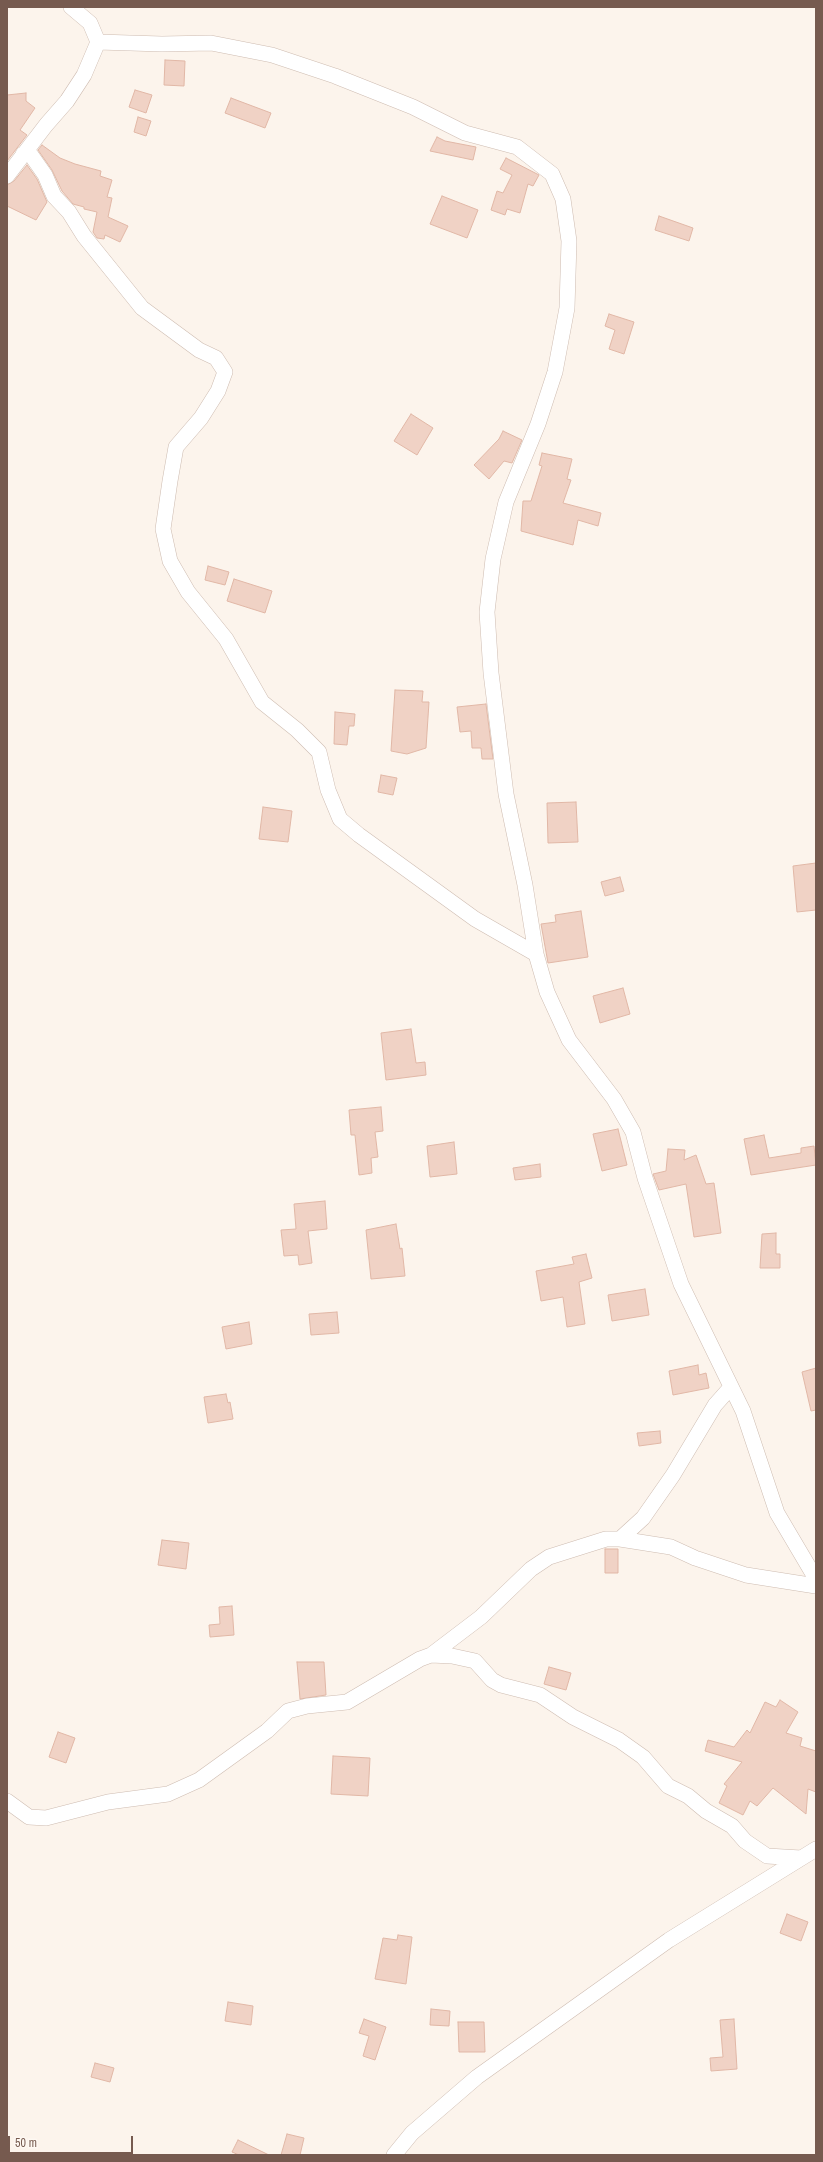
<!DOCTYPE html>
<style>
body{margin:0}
#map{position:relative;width:823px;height:2162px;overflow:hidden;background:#fcf4ec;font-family:"Archivo Narrow",sans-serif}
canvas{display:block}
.frame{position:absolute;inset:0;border:8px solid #765a4f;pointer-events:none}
.scale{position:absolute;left:8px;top:2136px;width:125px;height:18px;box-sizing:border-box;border:2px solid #765a4f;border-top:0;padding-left:5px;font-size:12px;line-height:14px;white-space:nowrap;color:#765a4f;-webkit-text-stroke:3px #fef8f2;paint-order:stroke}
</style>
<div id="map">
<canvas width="823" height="2162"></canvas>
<div class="frame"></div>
<div class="scale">50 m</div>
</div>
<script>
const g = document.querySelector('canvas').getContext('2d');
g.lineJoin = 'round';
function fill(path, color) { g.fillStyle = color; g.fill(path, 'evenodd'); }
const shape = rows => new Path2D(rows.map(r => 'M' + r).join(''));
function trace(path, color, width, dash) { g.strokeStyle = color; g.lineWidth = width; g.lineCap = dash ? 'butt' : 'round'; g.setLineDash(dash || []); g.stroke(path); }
const building = shape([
 [165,60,185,61,184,86,164,85,165,60],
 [135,90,152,95,146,113,129,107,135,90],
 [26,93,26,101,35,108,20,130,27,135,7,161,7,95,26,93],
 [231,98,271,113,265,128,225,113,231,98],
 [138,117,151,121,146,136,134,132,138,117],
 [437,137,445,141,476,147,473,160,430,151,437,137],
 [42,145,60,158,75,164,101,171,100,176,112,180,107,197,112,198,108,217,128,226,120,242,105,235,104,239,97,238,93,232,97,212,84,209,84,207,73,204,62,191,52,170,38,150,42,145],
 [506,158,539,175,533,186,528,184,520,213,507,209,505,215,491,210,497,191,503,193,512,175,500,169,506,158],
 [27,165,37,179,47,202,36,220,7,206,7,185,14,181,27,165],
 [442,196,478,210,467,238,430,224,442,196],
 [659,216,693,228,689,241,655,230,659,216],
 [609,314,634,322,624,354,609,349,615,330,605,326,609,314],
 [411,414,433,428,417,455,394,441,411,414],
 [503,431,522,440,512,463,504,461,489,479,474,465,499,439,503,431],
 [542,453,572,459,567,479,571,480,563,503,601,513,598,526,578,520,573,545,521,531,523,501,531,501,542,466,539,465,542,453],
 [208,566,229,572,225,585,205,580,208,566],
 [234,579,272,591,265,613,227,601,234,579],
 [395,690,423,691,422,702,429,702,426,748,407,754,391,751,395,690],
 [486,704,493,759,482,759,481,748,472,748,471,731,460,732,457,707,486,704],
 [335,712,355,714,354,726,349,726,347,745,334,744,335,712],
 [381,775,397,778,393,795,378,792,381,775],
 [576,802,578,842,548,843,547,803,576,802],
 [263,807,292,811,288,842,259,839,263,807],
 [816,863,816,910,797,912,793,866,816,863],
 [620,877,624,891,605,896,601,882,620,877],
 [581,911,588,957,548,963,541,924,556,922,555,915,581,911],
 [623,988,630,1014,600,1023,593,996,623,988],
 [411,1029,416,1063,425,1062,426,1075,386,1080,381,1033,411,1029],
 [381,1107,383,1131,375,1132,378,1157,371,1158,372,1173,359,1175,355,1135,351,1135,349,1110,381,1107],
 [618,1129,627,1165,602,1171,593,1134,618,1129],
 [764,1135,769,1158,801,1153,801,1148,814,1146,816,1165,751,1175,744,1139,764,1135],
 [454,1142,457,1174,430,1177,427,1146,454,1142],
 [668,1149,685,1150,684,1160,696,1155,706,1184,714,1183,721,1233,694,1237,686,1184,659,1190,653,1174,666,1171,668,1149],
 [540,1164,541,1177,515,1180,513,1168,540,1164],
 [325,1201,327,1229,308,1231,312,1263,299,1265,298,1255,284,1256,281,1230,296,1229,294,1204,325,1201],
 [396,1224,400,1249,402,1248,405,1276,371,1279,366,1230,396,1224],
 [776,1233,776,1254,780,1254,780,1268,760,1268,762,1234,776,1233],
 [586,1254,592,1278,579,1282,585,1324,567,1327,563,1297,541,1301,536,1271,574,1264,572,1257,586,1254],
 [645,1289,649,1315,612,1321,608,1295,645,1289],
 [337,1312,339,1333,311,1335,309,1314,337,1312],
 [249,1322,252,1344,226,1349,222,1327,249,1322],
 [698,1365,699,1375,706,1373,709,1388,673,1395,669,1371,698,1365],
 [816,1368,816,1410,811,1411,802,1372,816,1368],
 [226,1394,228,1403,230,1402,233,1419,208,1423,204,1397,226,1394],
 [660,1431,661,1443,639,1446,637,1433,660,1431],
 [162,1540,189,1543,186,1569,158,1565,162,1540],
 [605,1549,618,1549,618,1573,605,1573,605,1549],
 [232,1606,234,1635,210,1637,209,1625,220,1624,219,1607,232,1606],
 [297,1662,324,1662,326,1695,300,1699,297,1662],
 [549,1667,571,1673,566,1690,544,1684,549,1667],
 [780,1700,798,1712,786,1733,802,1738,800,1746,816,1751,816,1792,808,1789,806,1814,773,1788,757,1806,750,1801,743,1815,719,1803,727,1786,724,1784,742,1762,705,1751,708,1740,734,1747,747,1730,750,1733,765,1702,776,1707,780,1700],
 [58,1732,75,1738,66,1763,49,1757,58,1732],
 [333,1756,370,1758,368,1796,331,1794,333,1756],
 [787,1914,808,1922,801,1941,780,1933,787,1914],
 [398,1935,412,1937,406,1984,375,1979,383,1938,397,1940,398,1935],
 [228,2002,253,2006,251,2025,225,2021,228,2002],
 [431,2009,450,2011,449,2026,430,2025,431,2009],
 [364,2019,386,2027,375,2060,363,2056,369,2036,359,2033,364,2019],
 [734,2019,737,2069,711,2071,710,2058,723,2057,720,2020,734,2019],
 [458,2022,484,2022,485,2052,459,2052,458,2022],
 [95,2063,114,2068,110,2082,91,2077,95,2063],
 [287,2134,304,2138,300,2155,281,2155,287,2134],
 [238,2140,269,2155,239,2155,232,2152,238,2140]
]);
fill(building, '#f0d2c5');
trace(building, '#e1b7a6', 1);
const street = shape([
 [98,42,162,44,211,43,272,55,335,76,413,107,465,133,517,147,552,174,563,199,569,241,567,308,555,372,538,424,506,502,493,559,487,612,491,673,506,794,525,885,536,954,547,992,569,1040,614,1099,633,1132,645,1178,681,1284,743,1411,777,1513,816,1579],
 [23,154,31,155,45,175,54,196,69,212,84,236,142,308,199,350,216,358,225,372,218,391,201,418,176,447,170,481,163,529,170,561,188,592,226,639,262,702,297,730,319,752,328,790,340,819,359,835,475,919,536,954],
 [7,176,46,125,67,101,84,75,98,42,90,23,71,7],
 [620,1539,643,1518,673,1475,715,1405,731,1387],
 [431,1655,452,1656,475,1661,492,1680,501,1685,540,1695,573,1717,619,1740,643,1757,668,1786,688,1796,706,1811,732,1826,745,1841,767,1856,801,1858],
 [7,1801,29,1817,46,1818,108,1802,168,1794,199,1780,267,1731,288,1711,307,1706,347,1702,420,1659,431,1655,481,1617,531,1569,549,1557,606,1539,620,1539,671,1547,695,1558,746,1575,816,1586],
 [394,2155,412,2133,477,2077,669,1940,816,1849]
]);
trace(street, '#cebcb1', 16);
trace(street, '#fff', 15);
</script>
